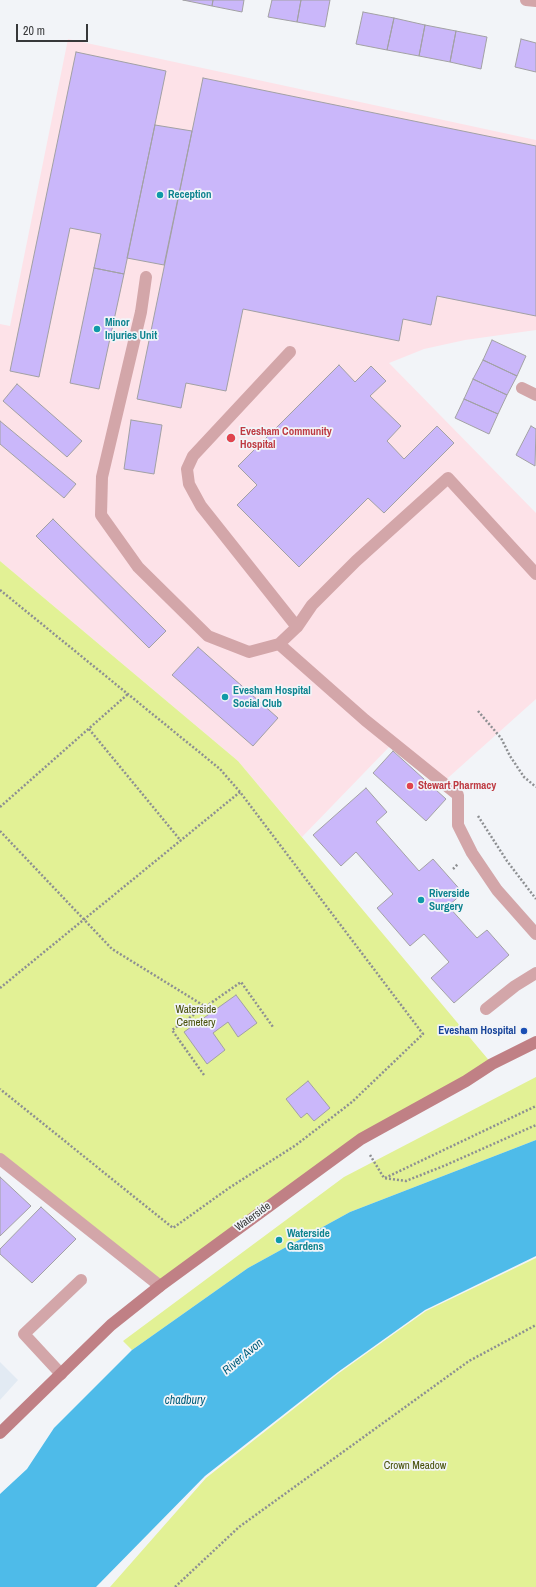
<!DOCTYPE html>
<style>
body{margin:0}
#map{position:relative;width:536px;height:1587px;overflow:hidden;background:#f2f4f8;font-family:"Archivo Narrow",sans-serif}
canvas{display:block}
.scale{position:absolute;left:16px;top:24px;width:72px;height:18px;box-sizing:border-box;border:2px solid #37383a;border-top:0;padding-left:5px;font-size:12px;line-height:14px;white-space:nowrap;color:#37383a;-webkit-text-stroke:3px #f2f4f8;paint-order:stroke}
</style>
<div id="map">
<canvas width="536" height="1587"></canvas>
<div class="scale">20 m</div>
</div>
<script>
const g = document.querySelector('canvas').getContext('2d');
g.lineJoin = 'round';
function fill(path, color) { g.fillStyle = color; g.fill(path, 'evenodd'); }
const shape = rows => new Path2D(rows.map(r => 'M' + r).join(''));
function trace(path, color, width, dash) { g.strokeStyle = color; g.lineWidth = width; g.lineCap = dash ? 'butt' : 'round'; g.setLineDash(dash || []); g.stroke(path); }
function label(font, color, halo, rows, align = 'center') {
  g.font = font + ' "Archivo Narrow",sans-serif'; g.lineWidth = 3.5; g.setLineDash([]); g.textBaseline = 'middle'; g.strokeStyle = halo; g.fillStyle = color; for (const [text, x, y, turn = 0] of rows) {
    g.save(); g.translate(x, y); g.rotate((+turn || 0) * Math.PI / 180); g.textAlign = isNaN(turn) ? turn : align; if (halo) g.strokeText(text, 0, 0); g.fillText(text, 0, 0); g.restore();
  }
}
fill(shape([
 [0,1362,18,1380,0,1400]
]), '#e2eaf3');
fill(shape([
 [68,39,536,140,536,330,465,340,424,349,389,363,536,513,536,699,440,785,392,744,302,837,238,761,0,561,0,324,10,326]
]), '#fde2e8');
fill(shape([
 [0,561,238,761,492,1064,361,1139,160,1286,0,1159],
 [536,1077,536,1140,350,1212,248,1268,132,1350,123,1341,344,1177],
 [536,1258,536,1587,110,1587,206,1478,339,1373,426,1311]
]), '#e2f195');
fill(shape([
 [536,1140,536,1256,425,1310,338,1372,205,1476,96,1587,0,1587,0,1494,27,1469,54,1428,132,1350,248,1268,350,1212]
]), '#4ebbe9');
const building = shape([
 [183,0,213,0,212,6,183,0],
 [213,0,244,0,242,12,212,6,213,0],
 [272,0,301,0,297,22,268,17,272,0],
 [301,0,330,0,325,27,297,22,301,0],
 [363,12,394,18,387,50,356,44,363,12],
 [394,18,425,25,419,56,387,50,394,18],
 [425,25,456,31,450,62,419,56,425,25],
 [456,31,487,37,481,69,450,62,456,31],
 [521,39,536,43,536,72,515,67,521,39],
 [76,52,166,71,124,274,94,268,101,234,70,228,39,377,10,371,76,52],
 [203,78,536,146,536,316,437,296,431,325,403,319,399,341,243,309,226,391,186,383,181,408,137,399,203,78],
 [155,125,192,131,164,265,127,258,155,125],
 [94,268,124,274,99,389,70,383,94,268],
 [492,340,526,356,517,376,483,360,492,340],
 [483,360,517,376,507,395,473,379,483,360],
 [339,365,355,382,371,366,386,381,370,396,401,426,387,441,404,459,437,426,454,443,384,513,368,498,299,567,237,505,257,485,238,466,339,365],
 [473,379,507,395,498,414,464,399,473,379],
 [17,384,82,441,67,457,3,401,17,384],
 [464,399,498,414,489,434,455,418,464,399],
 [131,420,162,425,154,474,124,469,131,420],
 [0,421,76,484,64,498,0,444,0,421],
 [531,426,536,429,535,466,516,455,531,426],
 [53,519,166,631,149,648,36,536,53,519],
 [198,647,278,718,253,746,172,675,198,647],
 [393,751,446,799,426,821,373,773,393,751],
 [366,788,387,812,376,822,419,871,433,859,463,893,448,906,477,938,487,930,509,955,454,1003,431,978,449,962,424,934,410,946,377,908,393,894,356,852,341,866,313,835,366,788],
 [236,995,257,1023,238,1037,228,1022,213,1033,225,1050,207,1064,184,1032,236,995],
 [308,1081,330,1108,314,1121,307,1113,301,1118,286,1099,308,1081],
 [0,1177,31,1206,0,1236,0,1177],
 [41,1207,76,1239,32,1283,0,1254,0,1249,41,1207]
]);
fill(building, '#cab7fa');
trace(building, '#a2a1a4', 1);
trace(shape([
 [0,590,220,769,240,792,423,1034,352,1102,296,1145,229,1188,173,1228,0,1089],
 [478,711,501,738,510,756,524,777,536,787],
 [89,729,181,841],
 [0,807,128,694],
 [478,816,507,861,536,899],
 [0,831,112,949,206,1007,210,1013],
 [453,869,458,864],
 [0,988,240,792],
 [204,1075,172,1030,241,982,273,1027],
 [370,1155,384,1178,406,1181,446,1165,536,1125],
 [385,1178,536,1106],
 [175,1587,239,1527,469,1361,536,1325]
]), '#8d8f92', 2.5, [2, 2]);
trace(shape([
 [146,277,141,312,102,477,101,515,138,567,208,636,249,652,279,644],
 [290,352,193,456,187,469,189,484,201,506,297,627],
 [536,574,448,478,356,561,312,605,297,627,279,644,365,720,458,795,458,825,472,853,497,890,536,934],
 [486,1009,515,986,536,973],
 [0,1159,160,1286],
 [61,1374,24,1334,81,1280]
]), '#d3a6a9', 12);
trace(shape([
 [526,0,536,1],
 [522,388,536,395]
]), '#d3a6a9', 12);
trace(shape([
 [0,1433,111,1325,160,1286,361,1139,466,1081,492,1064,536,1042]
]), '#c08085', 12);
for (const [x, y, r, color] of [
 [160,195,4,"#0f9aa8"],
 [97,329,4,"#0f9aa8"],
 [231,438,5,"#e0444e"],
 [225,697,4,"#0f9aa8"],
 [410,786,4,"#e0444e"],
 [421,900,4,"#0f9aa8"],
 [524,1031,4,"#1a4fb4"],
 [279,1240,4,"#0f9aa8"]
]) { const dot = new Path2D(); dot.arc(x, y, r, 0, 2 * Math.PI); g.fillStyle = color; g.fill(dot); trace(dot, '#f2f4f8', 1.5); }
label('bold 11px', '#0d838f', '#f2f4f8', [
 ["Reception",168,195],
 ["Minor",105,323],
 ["Injuries Unit",105,336],
 ["Evesham Hospital",233,691],
 ["Social Club",233,704],
 ["Riverside",429,894],
 ["Surgery",429,907],
 ["Waterside",287,1234],
 ["Gardens",287,1247]
], 'left');
label('bold 11px', '#be3a42', '#f2f4f8', [
 ["Evesham Community",240,432],
 ["Hospital",240,445],
 ["Stewart Pharmacy",418,786]
], 'left');
label('11px', '#485009', '#f2f4f8', [
 ["Waterside",196,1010],
 ["Cemetery",196,1023],
 ["Crown Meadow",415,1466]
]);
label('bold 11px', '#164399', '#f2f4f8', [
 ["Evesham Hospital",516,1031]
], 'right');
label('11px', '#37383a', '#f2f4f8', [
 ["Waterside",253,1217,-36]
]);
label('italic 12px', '#015e7d', '#f2f4f8', [
 ["River Avon",243,1357,-40],
 ["chadbury",185,1401]
]);
</script>
